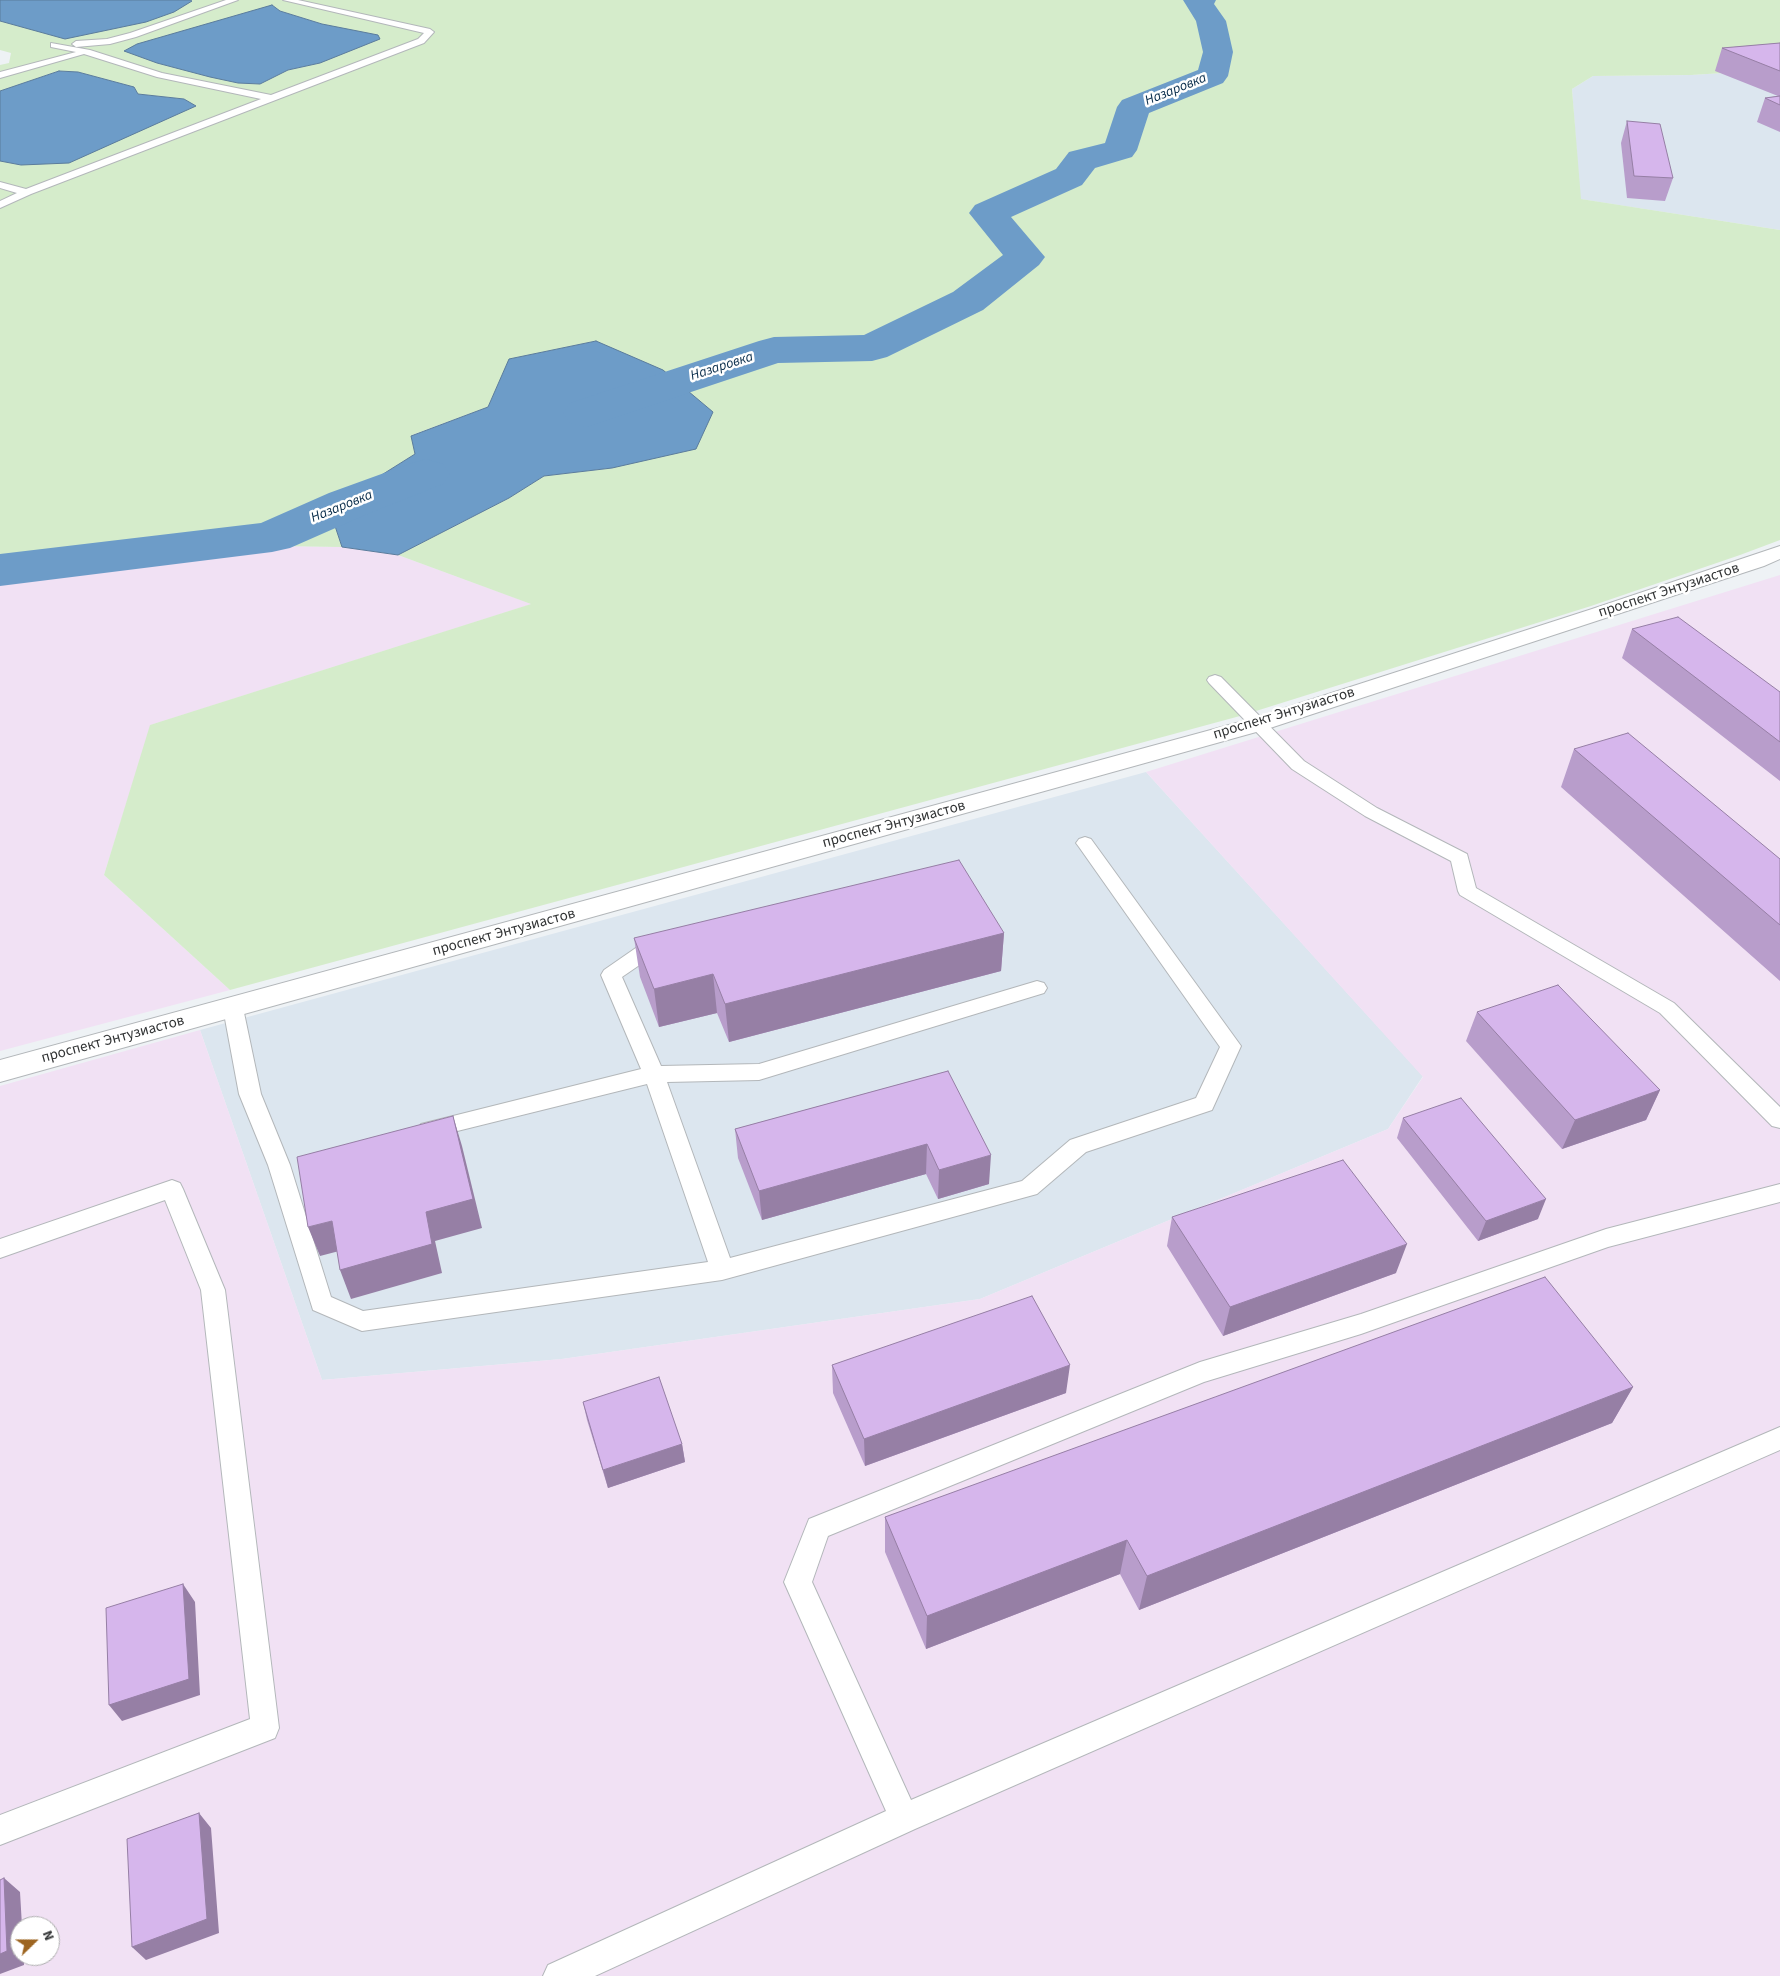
<!DOCTYPE html>
<meta charset="utf-8">
<style>
body{margin:0}
#map{position:relative;width:1780px;height:1976px;overflow:hidden;background:#eef2f5;font-family:"Source Sans 3",sans-serif}
canvas{display:block}
.north{position:absolute;left:10px;top:1916px;width:50px;height:50px;box-sizing:border-box;background:#fff;border:1px solid #adadae;border-radius:50%;rotate:68deg;font-size:14px;font-weight:700;line-height:20px;text-align:center;color:#313334}
.north::after{content:'';display:block;margin:auto;width:18px;height:22px;background:#9d6521;clip-path:polygon(50% 0,100% 100%,50% 72%,0 100%)}
</style>
<div id="map">
<canvas width="1780" height="1976"></canvas>
<div class="north">N</div>
</div>
<script>
const g = document.querySelector('canvas').getContext('2d');
g.lineJoin = 'round';
function fill(path, color) { g.fillStyle = color; g.fill(path, 'evenodd'); }
const shape = rows => new Path2D(rows.map(r => 'M' + r).join(''));
function trace(path, color, width, dash) { g.strokeStyle = color; g.lineWidth = width; g.lineCap = dash ? 'butt' : 'round'; g.setLineDash(dash || []); g.stroke(path); }
function label(font, color, halo, rows, align = 'center') {
  g.font = font + ' "Source Sans 3",sans-serif'; g.lineWidth = 5; g.setLineDash([]); g.textBaseline = 'middle'; g.strokeStyle = halo; g.fillStyle = color; for (const [text, x, y, turn = 0] of rows) {
    g.save(); g.translate(x, y); g.rotate((+turn || 0) * Math.PI / 180); g.textAlign = isNaN(turn) ? turn : align; if (halo) g.strokeText(text, 0, 0); g.fillText(text, 0, 0); g.restore();
  }
}
fill(shape([
 [1780,64,1780,230,1580,199,1572,89,1593,76,1691,75,1723,73],
 [1146,772,1423,1076,1388,1129,980,1299,562,1359,322,1380,200,1030]
]), '#dce6ef');
fill(shape([
 [275,546,342,547,398,555,532,604,151,725,104,875,230,990,0,1051,0,582,140,566],
 [1780,575,1780,1976,0,1976,0,1086,200,1030,322,1380,562,1359,980,1299,1388,1129,1423,1077,1146,772],
 [20,1926,50,1926,50,1956,20,1956]
]), '#f1e1f4');
fill(shape([
 [190,0,1780,0,1780,64,1724,73,1691,75,1593,76,1572,89,1581,199,1780,230,1780,540,1740,555,1591,606,1240,716,230,990,104,875,150,725,531,604,398,555,509,498,544,476,612,468,596,341,510,359,488,407,412,435,415,454,356,491,331,514,342,547,275,546,140,566,0,582,0,161,21,165,142,129,195,106,184,99,138,94,134,87,78,72,59,71,0,91,0,65,9,63,11,53,0,50,0,21,44,32,192,1],
 [272,5,280,11,322,24,320,63,288,70,260,84,238,83,157,63]
]), '#d5eccb');
const water = shape([
 [0,0,190,0,192,1,174,12,146,22,65,39,0,21,0,0],
 [272,5,280,11,322,24,378,35,380,39,320,63,288,70,260,84,238,83,210,77,157,63,124,51,137,44,272,5],
 [59,71,78,72,134,87,138,94,184,99,196,106,69,163,21,165,0,161,0,91,59,71],
 [596,341,663,370,713,412,696,449,612,468,544,476,509,498,398,555,342,547,331,514,356,491,415,454,411,436,488,407,509,359,596,341]
]);
fill(water, '#6d9cc8');
trace(water, '#5b7c9c', 1);
fill(shape([
 [1183,0,1216,0,1214,4,1226,21,1233,52,1228,76,1223,83,1149,113,1137,150,1132,157,1095,168,1082,185,1011,217,1045,257,1039,265,983,310,887,357,872,361,778,363,586,427,570,423,563,413,570,403,759,341,774,337,864,335,953,292,1003,255,969,213,975,205,1056,169,1069,152,1105,143,1117,107,1122,100,1198,70,1203,52,1196,21,1183,0],
 [426,459,443,464,450,474,443,484,365,515,290,548,272,552,0,586,0,554,261,523,329,493,409,464,426,459]
]), '#6d9cc8');
const lane = shape([
 [226,0,238,0,136,37,110,44,76,47,72,44,76,41,107,39,130,33,226,0],
 [283,0,298,0,430,29,434,32,424,43,31,194,0,208,0,201,17,193,0,188,0,182,26,189,261,99,157,77,84,54,0,78,0,72,76,52,51,47,51,43,90,50,162,73,271,95,418,39,424,33,283,0],
 [1215,675,1221,677,1304,761,1377,808,1467,854,1476,888,1674,1003,1780,1107,1780,1128,1772,1126,1660,1013,1460,895,1458,891,1451,861,1365,816,1292,769,1209,683,1207,680,1209,677,1215,675],
 [1085,837,1091,839,1241,1046,1212,1110,1086,1152,1037,1194,722,1280,362,1331,313,1310,268,1165,239,1094,223,1008,226,1003,233,1001,240,1003,243,1008,261,1094,290,1165,331,1297,363,1311,708,1262,647,1084,429,1138,421,1136,418,1130,421,1124,641,1069,601,975,604,970,643,943,660,938,667,940,670,945,667,950,657,953,622,977,661,1066,759,1064,1037,981,1044,983,1047,988,1044,993,759,1080,667,1082,730,1258,1022,1181,1070,1140,1196,1098,1220,1047,1079,847,1076,843,1079,839,1085,837],
 [172,1180,180,1183,183,1189,225,1290,279,1728,275,1738,0,1845,0,1815,250,1719,201,1290,165,1200,0,1258,0,1239,172,1180],
 [1780,1184,1780,1202,1608,1247,1361,1334,1204,1382,828,1536,812,1582,911,1800,1780,1427,1780,1450,915,1829,595,1976,543,1976,548,1965,886,1811,784,1582,809,1519,1200,1362,1361,1314,1606,1229,1780,1184]
]);
const secondary = shape([
 [1780,546,1780,559,1764,566,1267,729,0,1082,0,1060,1251,719,1592,609,1780,546]
]);
trace(lane, '#b3b7ba', 2);
trace(secondary, '#b3b7ba', 2);
fill(lane, '#fff');
fill(secondary, '#fff');
fill(shape([
 [1780,43,1780,132,1757,122,1765,98,1778,96,1715,71,1722,48],
 [1627,121,1673,178,1665,201,1627,198,1621,143],
 [1632,629,1780,692,1780,781,1622,658],
 [1574,749,1780,859,1780,981,1561,787],
 [1004,933,1001,971,729,1042,717,1013,659,1027,640,977,634,938],
 [1477,1012,1660,1090,1646,1120,1562,1149,1466,1041],
 [948,1071,989,1184,938,1199,926,1174,762,1220,738,1158,735,1129],
 [1403,1118,1538,1219,1478,1241,1397,1138],
 [1172,1217,1396,1273,1223,1336,1167,1246],
 [832,1365,1066,1393,865,1466,833,1393],
 [1633,1387,1612,1423,1139,1610,1120,1574,926,1649,885,1552,885,1517],
 [583,1402,682,1444,685,1462,608,1488,587,1420]
]), '#b89dcb');
fill(shape([
 [1004,933,1001,971,729,1042,725,1004],
 [713,974,717,1013,659,1027,654,989],
 [1660,1090,1646,1120,1562,1149,1575,1120],
 [453,1116,462,1146,482,1228,435,1241,442,1273,351,1299,340,1270,426,1212],
 [927,1144,926,1174,762,1220,759,1191],
 [991,1155,989,1184,938,1199,939,1170],
 [1546,1199,1538,1219,1478,1241,1486,1221],
 [332,1221,343,1250,320,1256,308,1227],
 [1407,1244,1396,1273,1223,1336,1230,1307],
 [1070,1365,1066,1393,865,1466,864,1439],
 [1633,1387,1612,1423,1139,1610,1147,1576],
 [682,1444,685,1462,608,1488,603,1470],
 [1127,1540,1120,1574,926,1649,927,1616],
 [183,1584,195,1602,200,1695,122,1721,109,1705],
 [199,1813,211,1828,219,1933,146,1960,132,1947],
 [4,1878,20,1892,22,1926,20,1926,20,1956,24,1956,24,1965,0,1974,0,1954]
]), '#967fa5');
const building = shape([
 [1780,43,1780,71,1722,48,1780,43],
 [1780,96,1780,105,1765,98,1780,96],
 [1627,121,1660,124,1673,178,1634,176,1627,121],
 [1678,617,1780,692,1780,742,1632,629,1678,617],
 [1628,733,1780,859,1780,925,1574,749,1628,733],
 [959,860,1004,933,725,1004,713,974,654,989,634,938,959,860],
 [1558,985,1660,1090,1575,1120,1477,1012,1558,985],
 [948,1071,991,1155,939,1170,927,1144,759,1191,735,1129,948,1071],
 [1461,1098,1546,1199,1486,1221,1403,1118,1461,1098],
 [453,1116,473,1199,426,1212,432,1244,340,1270,332,1221,308,1227,297,1157,453,1116],
 [1343,1160,1407,1244,1230,1307,1172,1217,1343,1160],
 [1545,1277,1633,1387,1147,1576,1127,1540,927,1616,885,1517,1545,1277],
 [1032,1296,1070,1365,864,1439,832,1365,1032,1296],
 [659,1377,682,1444,603,1470,583,1402,659,1377],
 [183,1584,189,1679,109,1705,106,1608,183,1584],
 [199,1813,207,1919,132,1947,127,1839,199,1813],
 [4,1878,7,1951,0,1954,0,1880,4,1878]
]);
fill(building, '#d6b6ec');
trace(building, '#967fa5', 1);
label('italic 14px', '#082c4a', '#fff', [
 ["Назаровка",1176,90,-22],
 ["Назаровка",722,367,-18],
 ["Назаровка",342,507,-22]
]);
label('15px', '#313334', '#fff', [
 ["проспект Энтузиастов",1669,591,-18],
 ["проспект Энтузиастов",1284,714,-17],
 ["проспект Энтузиастов",894,825,-15],
 ["проспект Энтузиастов",504,933,-15],
 ["проспект Энтузиастов",113,1040,-15]
]);
</script>
